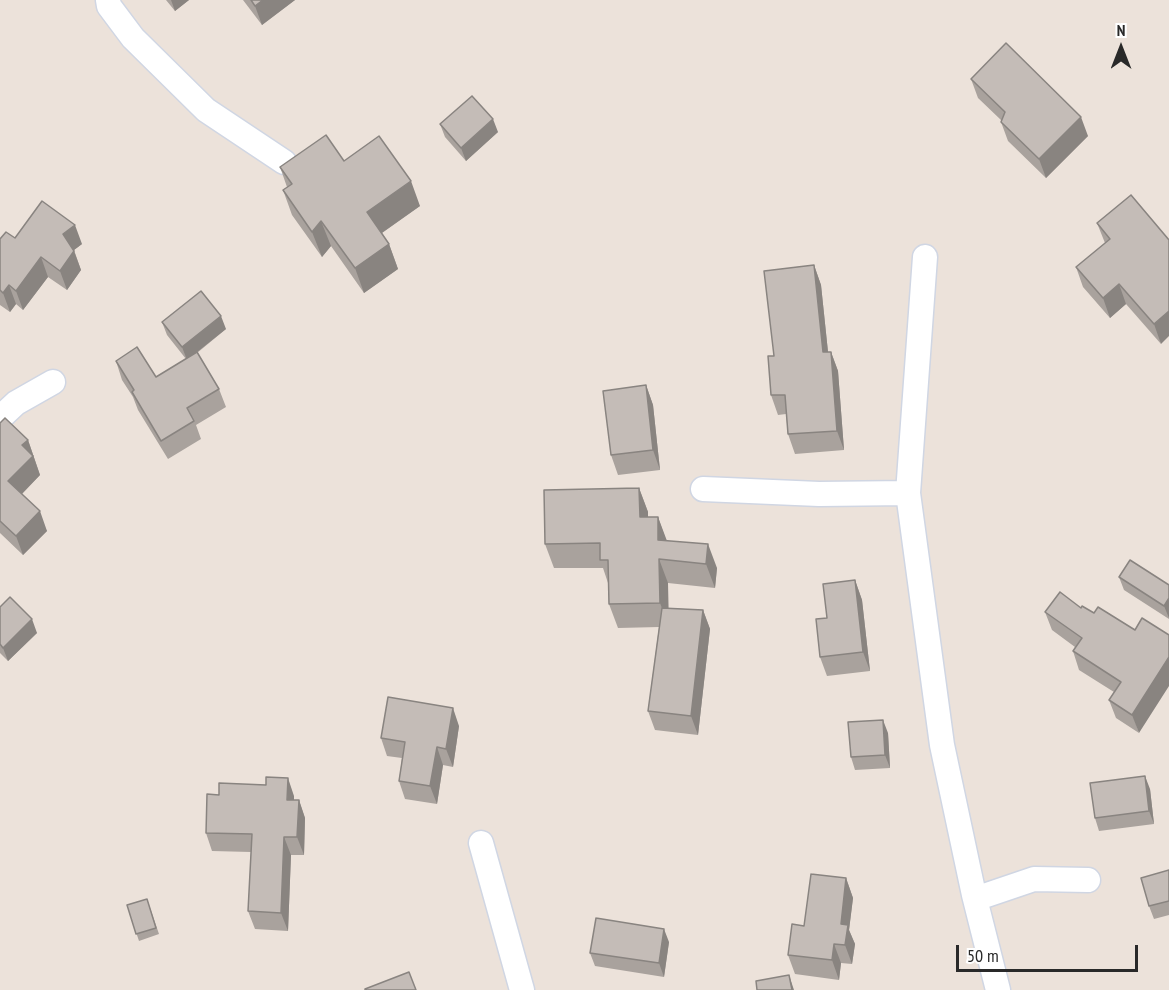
<!DOCTYPE html>
<style>
body{margin:0}
#map{position:relative;width:1169px;height:990px;overflow:hidden;background:#ece2da;font-family:"PT Sans Narrow",sans-serif}
canvas{display:block}
.north{position:absolute;left:1091px;top:18px;width:60px;height:60px;-webkit-text-stroke:4px #fff;paint-order:stroke;rotate:0deg;font-size:16px;font-weight:700;line-height:24px;text-align:center;color:#292929}
.north::after{content:'';display:block;margin:auto;width:21px;height:27px;background:#292929;clip-path:polygon(50% 0,100% 100%,50% 72%,0 100%)}
.scale{position:absolute;left:956px;top:945px;width:182px;height:27px;box-sizing:border-box;border:3px solid #292929;border-top:0;padding-left:8px;font-size:18px;line-height:21px;white-space:nowrap;color:#292929;-webkit-text-stroke:4px #fff;paint-order:stroke}
</style>
<div id="map">
<canvas width="1169" height="990"></canvas>
<div class="north">N</div>
<div class="scale">50 m</div>
</div>
<script>
const g = document.querySelector('canvas').getContext('2d');
g.lineJoin = 'round';
const shape = rows => new Path2D(rows.map(r => 'M' + r).join(''));
function trace(path, color, width, dash) { g.strokeStyle = color; g.lineWidth = width; g.lineCap = dash ? 'butt' : 'round'; g.setLineDash(dash || []); g.stroke(path); }
function fill(path, color) { g.fillStyle = color; g.fill(path, 'evenodd'); }
const street = shape([
 [108,0,109,6,133,38,206,110,284,162],
 [925,257,908,493,942,745,974,895,998,990],
 [0,418,16,403,53,382],
 [703,489,819,494,908,493],
 [481,843,522,990],
 [975,899,1034,879,1088,880]
]);
trace(street, '#d0d6e3', 27);
trace(street, '#fff', 24);
fill(shape([
 [166,0,189,0,175,11],
 [243,0,295,0,262,25],
 [971,79,1088,136,1046,178,1008,141,1001,122,1001,120,978,98],
 [440,124,498,132,466,161,445,137],
 [344,161,420,206,382,233,389,244,398,269,364,293,331,246,322,257,292,215,283,190,287,187,280,167],
 [1131,195,1161,344,1126,304,1110,318,1083,287,1076,267,1105,243,1097,223],
 [15,238,82,244,74,250,81,270,67,290,48,277,23,310,16,304,10,312,0,305,0,239],
 [814,265,821,285,828,352,831,352,838,371,844,450,795,454,788,434,786,414,778,415,771,395,774,356],
 [162,322,226,329,197,353,219,389,226,407,196,425,201,439,168,459,138,410,133,397,122,380,116,361,156,377,186,359,167,335],
 [646,385,653,405,660,470,618,475,611,455],
 [0,423,28,440,40,475,22,494,47,531,23,555,0,533],
 [639,488,648,512,648,517,658,517,666,540,717,568,715,588,668,583,668,608,703,610,710,629,698,735,655,730,648,711,659,627,618,628,609,604,608,583,603,568,554,568,545,544],
 [1119,577,1169,585,1169,619,1124,590],
 [855,580,862,600,870,671,827,676,820,657,827,618],
 [0,607,37,633,8,661,0,653],
 [1098,607,1139,733,1116,718,1109,700,1114,692,1079,670,1073,651,1075,647,1052,630,1045,612,1081,608,1094,613],
 [459,726,453,767,443,765,437,804,405,799,399,781,402,758,387,756,381,738],
 [888,733,890,768,855,770,851,757],
 [1150,789,1154,824,1099,831,1095,818],
 [294,796,294,800,299,800,305,818,304,855,291,855,288,931,255,929,248,911,251,852,212,851,206,833],
 [1169,870,1169,915,1154,919,1149,906],
 [846,878,853,898,849,930,855,944,852,964,841,963,839,980,795,974,788,955,804,926],
 [147,899,159,934,139,941,127,905],
 [669,942,664,977,595,966,590,953]
]), '#a9a29d');
fill(shape([
 [171,0,189,0,175,11],
 [263,0,295,0,262,25,255,6],
 [1081,117,1088,136,1046,178,1039,159],
 [493,119,498,132,466,161,461,148],
 [411,181,420,206,376,237,367,212],
 [321,221,331,246,322,257,312,232],
 [75,225,82,244,70,253,63,234],
 [389,244,398,269,364,293,355,268],
 [74,251,81,270,67,290,60,271],
 [41,257,48,277,23,310,16,291],
 [814,265,821,285,830,371,823,352],
 [1119,284,1126,304,1110,318,1103,298],
 [9,285,16,304,10,312,3,293],
 [1169,311,1169,336,1161,344,1154,324],
 [221,316,226,329,187,360,182,347],
 [831,352,838,371,844,450,837,431],
 [646,385,653,405,660,470,653,450],
 [28,440,40,475,15,501,8,481,22,445],
 [639,488,648,512,648,541,640,517],
 [40,511,47,531,23,555,16,536],
 [658,517,667,541,658,540],
 [708,544,717,568,715,588,706,564],
 [659,559,668,583,669,627,660,603],
 [855,580,862,600,870,671,863,652],
 [1169,598,1169,618,1164,606],
 [703,610,710,629,698,735,691,716],
 [32,619,37,633,8,661,3,648],
 [1169,657,1169,686,1139,733,1132,715],
 [453,708,459,726,453,767,446,749],
 [883,720,888,733,890,768,885,755],
 [437,747,443,765,437,804,430,786],
 [1145,776,1150,789,1154,824,1149,811],
 [288,778,294,796,294,818,287,800],
 [299,800,305,818,304,855,297,837],
 [284,837,291,855,288,931,281,913],
 [846,878,853,898,849,930,855,944,852,964,845,945,841,924],
 [664,929,669,942,664,977,659,963],
 [834,944,841,963,839,980,832,960],
 [789,975,794,990,792,990]
]), '#898480');
const building = shape([
 [251,0,263,0,255,6,251,0],
 [1006,43,1081,117,1039,159,1001,122,1005,112,971,79,1006,43],
 [472,96,493,119,461,148,440,124,472,96],
 [326,135,344,161,379,136,411,181,367,212,389,244,355,268,321,221,312,232,283,190,292,184,280,167,326,135],
 [1131,195,1169,240,1169,311,1154,324,1119,284,1103,298,1076,267,1110,239,1097,223,1131,195],
 [42,201,75,225,63,234,74,251,60,271,41,257,16,291,9,285,3,293,0,290,0,239,6,232,15,238,42,201],
 [814,265,823,352,831,352,837,431,788,434,785,395,771,395,768,356,774,356,764,271,814,265],
 [201,291,221,316,182,347,162,322,201,291],
 [137,347,156,377,197,352,219,389,187,408,194,421,161,441,132,392,134,390,116,361,137,347],
 [646,385,653,450,611,455,603,391,646,385],
 [5,418,28,440,22,445,33,456,8,481,40,511,16,536,0,521,0,423,5,418],
 [639,488,640,517,658,517,658,540,708,544,706,564,659,559,660,603,609,604,608,560,600,560,600,543,545,544,544,490,639,488],
 [1130,560,1169,585,1169,598,1164,606,1119,577,1130,560],
 [855,580,863,652,820,657,816,619,827,618,823,584,855,580],
 [1060,592,1081,608,1082,606,1094,613,1098,607,1135,630,1142,618,1169,635,1169,657,1132,715,1109,700,1121,682,1073,651,1082,638,1045,612,1060,592],
 [10,597,32,619,3,648,0,644,0,607,10,597],
 [662,608,703,610,691,716,648,711,662,608],
 [388,697,453,708,446,749,437,747,430,786,399,781,405,742,381,738,388,697],
 [883,720,885,755,851,757,848,722,883,720],
 [1145,776,1149,811,1095,818,1090,783,1145,776],
 [266,777,288,778,287,800,299,800,297,837,284,837,281,913,248,911,252,834,206,833,207,794,219,795,219,783,266,785,266,777],
 [1169,870,1169,901,1149,906,1141,878,1169,870],
 [811,874,846,878,841,924,848,925,845,945,834,944,832,960,788,955,792,924,804,926,811,874],
 [147,899,156,928,136,934,127,905,147,899],
 [596,918,664,929,659,963,590,953,596,918],
 [409,972,416,990,365,990,365,989,409,972],
 [789,975,792,990,757,990,756,981,789,975]
]);
fill(building, '#c4bcb7');
trace(building, '#898480', 1.5);
</script>
